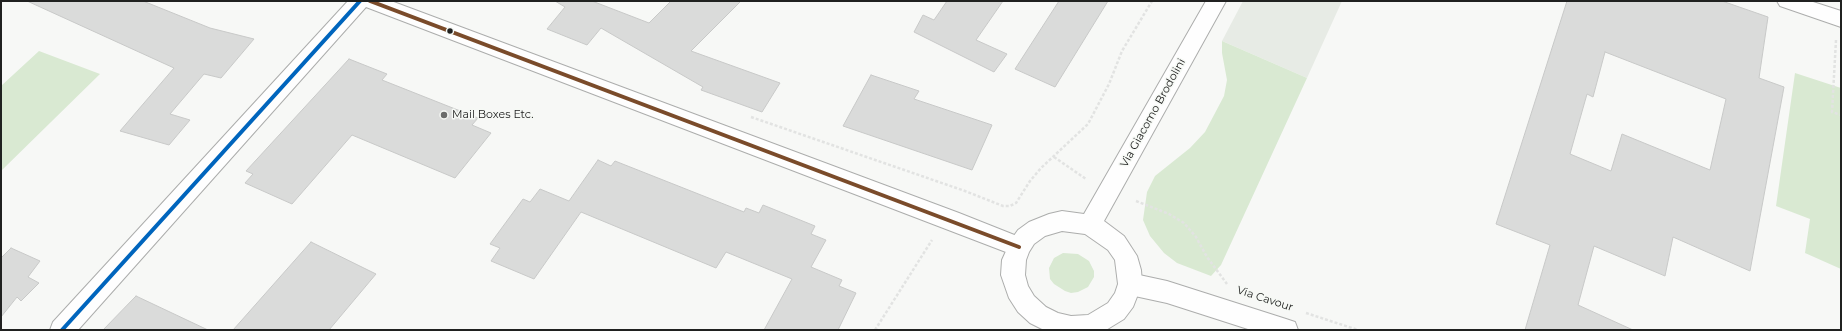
<!DOCTYPE html>
<style>
body{margin:0}
#map{position:relative;width:1842px;height:331px;overflow:hidden;background:#f7f8f6;font-family:Montserrat,sans-serif}
canvas{display:block}
.frame{position:absolute;inset:0;border:2px solid #202120;pointer-events:none}
</style>
<div id="map">
<canvas width="1842" height="331"></canvas>
<div class="frame"></div>
</div>
<script>
const g = document.querySelector('canvas').getContext('2d');
g.lineJoin = 'round';
function fill(path, color) { g.fillStyle = color; g.fill(path, 'evenodd'); }
const shape = rows => new Path2D(rows.map(r => 'M' + r).join(''));
function trace(path, color, width, dash) { g.strokeStyle = color; g.lineWidth = width; g.lineCap = dash ? 'butt' : 'round'; g.setLineDash(dash || []); g.stroke(path); }
function label(font, color, halo, rows, align = 'center') {
  g.font = font + ' Montserrat,sans-serif'; g.lineWidth = 3; g.setLineDash([]); g.textBaseline = 'middle'; g.strokeStyle = halo; g.fillStyle = color; for (const [text, x, y, turn = 0] of rows) {
    g.save(); g.translate(x, y); g.rotate((+turn || 0) * Math.PI / 180); g.textAlign = isNaN(turn) ? turn : align; if (halo) g.strokeText(text, 0, 0); g.fillText(text, 0, 0); g.restore();
  }
}
fill(shape([
 [1243,1,1342,1,1307,78,1222,41]
]), '#e7ebe5');
fill(shape([
 [1222,41,1307,78,1221,265,1211,276,1177,263,1164,253,1150,236,1143,220,1147,192,1155,176,1190,148,1205,132,1224,96,1227,80,1222,53],
 [39,51,100,74,1,171,1,86],
 [1795,73,1841,88,1841,269,1805,253,1810,219,1776,206],
 [1063,253,1078,254,1089,261,1094,271,1094,277,1088,287,1078,292,1071,293,1065,291,1054,284,1050,279,1049,268,1054,258]
]), '#d9e9d2');
const building = shape([
 [27,1,143,1,210,28,254,39,221,78,204,74,170,114,190,120,169,145,120,131,174,68,27,1],
 [555,1,592,1,649,23,671,1,741,1,691,51,780,83,762,112,701,90,703,87,601,28,587,45,547,29,565,7,555,1],
 [947,1,1003,1,976,40,1007,54,994,72,914,32,923,15,934,20,947,1],
 [1059,1,1108,1,1055,87,1015,69,1059,1],
 [1567,1,1722,1,1768,17,1759,78,1784,87,1750,271,1673,237,1665,276,1594,246,1578,305,1633,330,1525,330,1550,245,1496,224,1567,1],
 [1605,52,1726,99,1710,170,1622,134,1611,171,1570,154,1587,94,1593,97,1605,52],
 [349,59,387,74,382,80,478,118,472,125,491,133,455,178,352,135,292,204,245,183,253,174,246,171,349,59],
 [871,75,919,91,914,99,992,125,972,170,843,126,871,75],
 [598,160,611,166,615,161,744,212,746,208,759,213,763,205,815,226,811,234,826,240,811,267,842,280,839,286,856,293,838,330,764,330,792,279,726,252,716,268,581,212,534,279,491,261,500,248,490,244,523,199,530,202,540,189,569,201,598,160],
 [311,242,376,274,329,330,233,330,311,242],
 [11,248,40,261,28,277,39,283,21,301,17,297,1,317,1,258,11,248],
 [136,296,208,330,103,330,136,296]
]);
fill(building, '#dadbda');
trace(building, '#c8c9c8', 1);
const street = shape([
 [348,1,391,1,959,213,1027,240,1031,247,1027,254,1019,257,366,7,78,330,50,330,53,322,348,1],
 [1777,1,1810,1,1841,11,1841,27,1780,6,1777,1],
 [1130,273,1167,281,1286,319,1295,322,1298,330,1251,330,1167,303,1130,295,1122,292,1118,284,1122,276,1130,273]
]);
const secondary = shape([
 [1206,1,1226,1,1104,221,1124,236,1137,256,1141,270,1142,284,1133,307,1124,319,1106,330,1044,330,1030,323,1018,312,1009,298,1001,275,1002,260,1011,240,1018,230,1029,222,1049,214,1062,211,1084,214,1206,1],
 [1062,231,1085,234,1108,250,1115,260,1118,284,1115,293,1108,303,1088,315,1071,316,1058,313,1046,307,1034,296,1028,286,1025,275,1026,260,1029,252,1034,244,1045,236,1062,231]
]);
trace(street, '#acadac', 2);
trace(secondary, '#acadac', 2);
trace(shape([
 [1836,40,1832,112,1841,115],
 [751,117,965,191,1003,206,1010,206,1016,203,1030,181,1041,168,1088,124,1109,84,1122,51,1152,1],
 [1054,157,1086,179],
 [1136,201,1169,214,1184,223,1196,237,1207,257,1227,284],
 [1306,313,1358,330],
 [875,330,932,240]
]), '#e2e3e2', 2.5, [3, 2]);
fill(street, '#fefefe');
fill(secondary, '#fefefe');
trace(shape([
 [370,1,1019,247]
]), '#7a4b2a', 4);
trace(shape([
 [62,330,360,1]
]), '#0065bd', 4);
for (const [x, y, r, color] of [
 [450,31,3.5,"#202120"],
 [444,115,4,"#6b6c6b"]
]) { const dot = new Path2D(); dot.arc(x, y, r, 0, 2 * Math.PI); g.fillStyle = color; g.fill(dot); trace(dot, '#f6f9f5', 1.5); }
label('11px', '#202120', '#f6f9f5', [
 ["Via Giacomo Brodolini",1153,113,-61],
 ["Via Cavour",1265,299,18]
]);
label('11px', '#202120', '#f6f9f5', [
 ["Mail Boxes Etc.",452,115]
], 'left');
</script>
